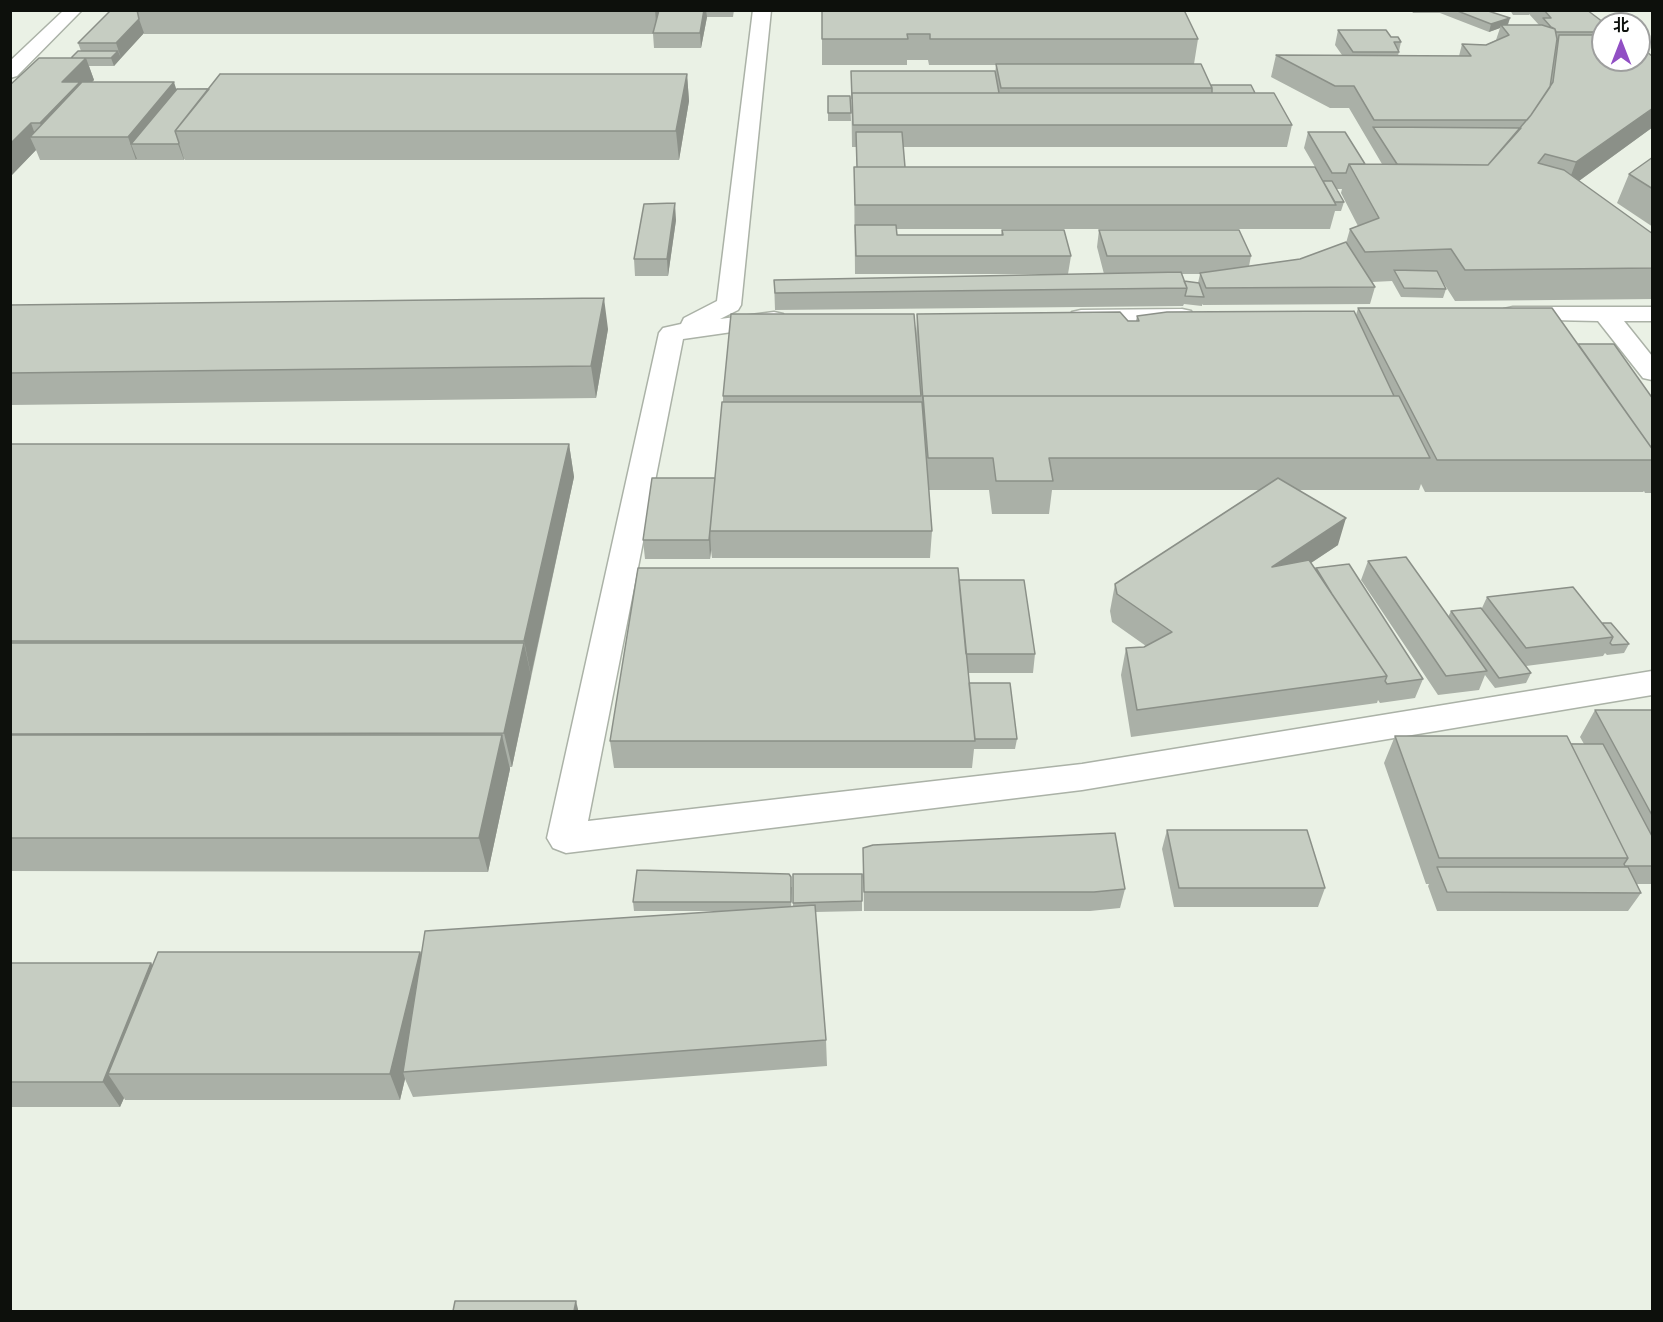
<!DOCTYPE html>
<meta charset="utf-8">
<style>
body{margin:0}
#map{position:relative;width:1663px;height:1322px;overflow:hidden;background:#eaf1e5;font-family:"DejaVu Sans","Noto Sans SC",sans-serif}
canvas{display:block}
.frame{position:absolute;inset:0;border:12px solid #0d100c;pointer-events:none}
.north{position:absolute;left:1591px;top:12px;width:60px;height:60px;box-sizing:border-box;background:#fff;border:2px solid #9e9f9e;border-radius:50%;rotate:0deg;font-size:16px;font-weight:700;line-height:24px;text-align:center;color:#0d100c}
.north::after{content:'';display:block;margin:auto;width:21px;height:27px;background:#914fc4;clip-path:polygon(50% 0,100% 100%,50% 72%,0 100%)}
</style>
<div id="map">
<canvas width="1663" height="1322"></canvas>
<div class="frame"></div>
<div class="north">北</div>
</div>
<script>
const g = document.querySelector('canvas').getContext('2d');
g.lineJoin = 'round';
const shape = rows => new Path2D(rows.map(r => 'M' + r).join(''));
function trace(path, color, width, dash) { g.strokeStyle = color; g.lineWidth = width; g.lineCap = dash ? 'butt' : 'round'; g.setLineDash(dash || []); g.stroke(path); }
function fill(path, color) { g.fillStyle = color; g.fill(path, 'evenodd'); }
const street = shape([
 [64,10,82,10,17,76,10,78,10,61,64,10],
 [753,10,771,10,741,305,738,310,720,319,774,312,783,314,786,319,783,324,774,326,683,339,588,821,1082,764,1652,671,1652,695,1082,790,566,853,553,848,547,838,659,333,663,328,681,324,684,318,717,301,753,10],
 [1513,307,1652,307,1652,321,1624,321,1652,356,1652,380,1643,378,1598,321,1504,319,1501,314,1504,309,1513,307],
 [1182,309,1191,311,1194,316,1191,321,1081,324,1072,322,1069,317,1072,312,1081,310,1182,309]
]);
trace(street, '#abb2a7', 3);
fill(street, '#fff');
fill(shape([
 [111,10,734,10,733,17,707,17,701,48,654,48,653,34,144,34,144,33,114,66,89,66,94,80,92,82,176,89,687,74,689,101,679,160,185,160,184,159,184,160,137,160,137,159,136,160,40,160,36,150,10,177,39,58,71,58,81,51,78,43],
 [822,10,1198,39,1194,64,1211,85,1255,93,1292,125,1287,147,903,147,905,167,1315,167,1304,148,1308,132,1365,164,1382,164,1349,108,1330,108,1271,77,1276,55,1342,55,1335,45,1338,30,1391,37,1401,42,1398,56,1459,56,1462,44,1486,45,1496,40,1500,28,1489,32,1440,13,1413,13,1411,10,1495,10,1494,13,1510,18,1508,25,1539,25,1529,14,1529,15,1513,15,1510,10,1587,10,1603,24,1603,60,1653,57,1653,127,1579,181,1653,234,1653,299,1455,301,1441,279,1446,289,1443,298,1401,297,1392,281,1372,282,1375,287,1370,304,1203,305,1202,304,1202,306,1184,304,1183,306,775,310,774,280,1104,274,1097,247,1099,230,1251,256,1249,266,1300,259,1346,243,1350,229,1358,226,1341,193,1342,189,1336,189,1344,202,1341,211,1335,211,1330,229,897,229,897,235,1001,235,1002,230,1071,256,1068,274,855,274,854,167,857,167,856,147,852,147,851,71,995,74,996,65,929,65,928,60,907,60,907,65,822,65],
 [1181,274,1200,274,1198,283,1184,281],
 [828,96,850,96,851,121,828,121],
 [1653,157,1653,227,1617,203,1629,174],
 [676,220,668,276,635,276,634,259],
 [10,305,608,329,596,398,10,405],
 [1358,308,1578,344,1653,399,1653,493,1645,493,1644,491,1643,492,1425,492,1421,484,1419,490,1300,490,1338,545,1311,563,1316,569,1316,568,1423,679,1415,698,1380,703,1378,700,1377,703,1131,737,1121,675,1126,648,1144,647,1146,646,1112,622,1110,611,1115,584,1259,490,1052,490,1049,514,992,514,989,490,929,490,932,531,930,558,712,558,711,550,710,559,645,559,643,540,715,478,723,402,723,396,916,337,917,314,1136,321,1137,316,1356,315],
 [10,444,569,444,574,477,512,767,510,767,510,769,488,872,10,871],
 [1368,561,1448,617,1451,611,1482,608,1487,597,1602,623,1629,644,1624,653,1607,655,1605,653,1603,656,1526,666,1531,673,1526,683,1495,688,1485,675,1479,690,1438,695,1361,580],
 [959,580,1035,654,1033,673,968,673,969,683,1017,739,1015,749,974,749,972,768,614,768,610,741],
 [1595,710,1653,710,1653,884,1637,884,1641,893,1628,911,1437,911,1428,886,1429,884,1426,884,1384,763,1395,736,1584,744,1580,737],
 [1167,830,1325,888,1318,907,1174,907,1162,849],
 [863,848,1125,889,1120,908,1090,911,864,911],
 [793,874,862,901,862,911,815,912,826,1040,827,1066,413,1097,405,1079,400,1100,125,1100,124,1098,120,1107,10,1107,10,963,151,963,152,965,420,952,421,955,722,911,634,911,633,902,792,887,791,907,793,907]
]), '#aab0a7');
fill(shape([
 [655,10,662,10,657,34],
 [704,10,706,10,707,17,701,48,700,33],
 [1510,18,1507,26,1501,25,1500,28,1489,32,1491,24],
 [139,19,144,33,121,58,116,43],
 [118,51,121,58,114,66,111,58],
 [86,58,94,80,83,91,45,137,40,123,62,82],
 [687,74,689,101,679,160,676,131],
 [174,82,181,104,131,144,137,159,136,160,128,137],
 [1653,108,1653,127,1565,191,1576,162],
 [31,123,36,137,30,137,36,150,10,177,10,144],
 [179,143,184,159,184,160,178,144],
 [675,203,676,220,668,276,667,259],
 [604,298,608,329,596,398,591,366],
 [569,444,574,477,531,675,524,641],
 [1346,518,1338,545,1264,594,1272,567],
 [710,531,711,550,710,559,709,540],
 [524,643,531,676,512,767,504,733],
 [502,735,510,769,488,872,479,838],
 [420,952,429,978,403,1072,405,1079,400,1100,390,1074],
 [151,963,166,990,108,1074,124,1098,120,1107,103,1082],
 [576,1301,578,1309,578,1311,574,1311]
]), '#8b9088');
const building = shape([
 [111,10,137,10,139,19,116,43,78,43,111,10],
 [659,10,704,10,700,33,653,33,659,10],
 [822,10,1184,10,1198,39,930,39,930,34,907,34,908,39,822,39,822,10],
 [1455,10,1485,10,1510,18,1491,24,1455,10],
 [1544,10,1587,10,1599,19,1605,24,1603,24,1603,32,1556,32,1555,29,1551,27,1543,18,1551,18,1544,10],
 [1501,25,1542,25,1555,29,1557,39,1550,87,1531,115,1527,120,1374,120,1354,86,1335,86,1276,55,1471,56,1462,44,1486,45,1509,35,1501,25],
 [1338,30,1386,30,1391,37,1398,37,1401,42,1394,42,1399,52,1353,52,1338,30],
 [1559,35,1603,35,1603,60,1639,60,1639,45,1653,57,1653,108,1576,162,1545,154,1538,163,1564,170,1653,234,1653,268,1465,270,1451,249,1365,252,1350,229,1379,218,1349,164,1488,165,1531,115,1553,82,1559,35],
 [78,51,118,51,111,58,71,58,78,51],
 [39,58,86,58,62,82,80,82,40,123,31,123,10,144,10,85,39,58],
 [996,64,1201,64,1212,88,1001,88,996,64],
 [851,71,995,71,999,93,852,93,852,99,851,71],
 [220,74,687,74,676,131,175,131,220,74],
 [82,82,174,82,128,137,30,137,82,82],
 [1211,85,1251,85,1255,93,1212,93,1212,88,1211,85],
 [177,89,209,89,175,131,179,143,178,144,131,144,177,89],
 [852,93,1274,93,1292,125,853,125,852,93],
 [828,96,850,96,851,113,828,113,828,96],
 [1373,127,1521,128,1488,165,1397,164,1373,127],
 [856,132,902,132,905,167,857,167,856,132],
 [1308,132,1345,132,1365,164,1349,164,1346,173,1332,173,1308,132],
 [1653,157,1653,189,1629,174,1653,157],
 [854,167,1315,167,1336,205,855,205,854,167],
 [1323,181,1332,181,1344,202,1335,202,1323,181],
 [675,203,667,259,634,259,644,204,675,203],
 [855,225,896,225,897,235,1003,235,1002,230,1064,230,1071,256,856,256,855,225],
 [1099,230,1239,230,1251,256,1107,256,1099,230],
 [1346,242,1375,287,1206,288,1200,273,1300,259,1346,242],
 [1394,270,1437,271,1446,289,1404,288,1394,270],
 [1181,272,1187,288,775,293,774,280,1181,272],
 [1184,281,1199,283,1204,297,1185,296,1187,288,1184,281],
 [604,298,591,366,10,373,10,305,604,298],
 [1358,308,1552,308,1653,450,1653,460,1437,460,1358,308],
 [1354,311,1394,396,923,396,923,401,917,314,1120,312,1128,321,1139,321,1137,316,1167,312,1354,311],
 [731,314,914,314,921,396,723,396,731,314],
 [1578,344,1614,344,1653,399,1653,450,1578,344],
 [923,396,1399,396,1430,458,1049,458,1053,481,996,481,993,458,928,458,923,396],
 [722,402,922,402,932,531,710,531,722,402],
 [10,444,569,444,524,641,10,641,10,444],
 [652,478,715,478,709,540,643,540,652,478],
 [1278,478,1346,518,1272,567,1309,560,1387,676,1137,710,1126,648,1144,647,1172,632,1117,594,1115,584,1278,478],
 [1406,557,1487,671,1446,676,1368,561,1406,557],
 [1349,564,1423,679,1387,684,1385,681,1387,676,1332,594,1316,568,1349,564],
 [638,568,958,568,975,741,610,741,638,568],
 [959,580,1024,580,1035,654,966,654,959,580],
 [1573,587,1613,637,1526,648,1487,597,1573,587],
 [1481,608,1531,673,1499,678,1451,611,1481,608],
 [1602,623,1611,623,1629,644,1612,645,1610,643,1613,637,1602,623],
 [10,643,524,643,504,733,10,734,10,643],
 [969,683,1010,683,1017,739,975,739,969,683],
 [1595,710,1653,710,1653,817,1595,710],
 [10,735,502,735,479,838,10,838,10,735],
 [1395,736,1567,736,1628,858,1439,858,1395,736],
 [1571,744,1603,744,1653,838,1653,866,1625,866,1624,864,1628,858,1571,744],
 [1167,830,1307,830,1325,888,1179,888,1167,830],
 [1115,833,1125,889,1094,892,864,892,863,848,873,845,1115,833],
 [1437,867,1628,867,1641,893,1447,892,1437,867],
 [637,870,789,874,791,877,791,902,633,902,637,870],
 [793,874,862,874,862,901,793,903,793,874],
 [815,905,826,1040,403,1072,425,931,815,905],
 [158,952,420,952,390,1074,108,1074,158,952],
 [10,963,151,963,103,1082,10,1082,10,963],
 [455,1301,576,1301,574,1311,453,1311,455,1301]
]);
fill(building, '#c6cdc2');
trace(building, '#8b9088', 1.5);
</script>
